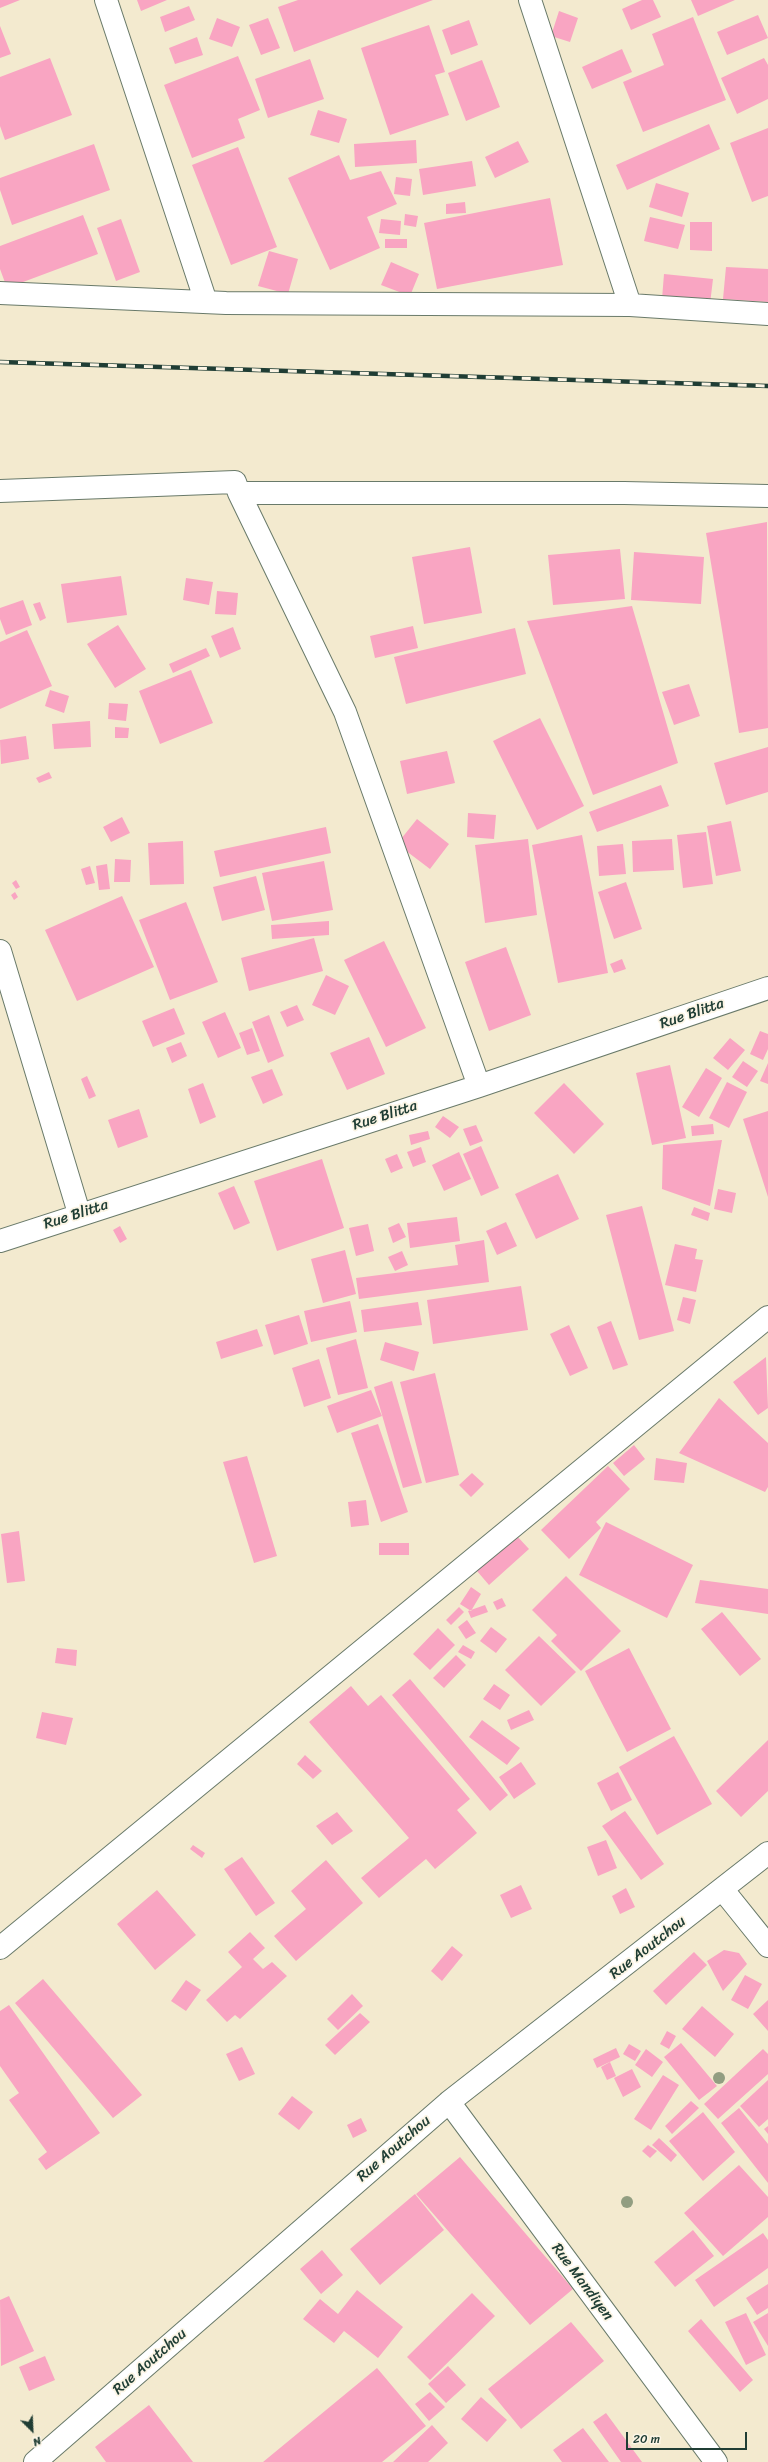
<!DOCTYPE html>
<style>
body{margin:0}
#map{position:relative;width:768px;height:2462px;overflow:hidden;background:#f3eacf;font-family:Sriracha,sans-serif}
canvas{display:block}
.north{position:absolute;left:12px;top:2410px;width:40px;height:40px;-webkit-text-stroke:3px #fcf5e5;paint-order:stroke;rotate:156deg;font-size:11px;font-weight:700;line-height:16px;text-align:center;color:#1f3d34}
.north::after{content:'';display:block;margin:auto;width:14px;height:18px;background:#1f3d34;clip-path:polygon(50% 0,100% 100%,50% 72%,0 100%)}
.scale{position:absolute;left:626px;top:2432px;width:121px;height:18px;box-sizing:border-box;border:2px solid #1f3d34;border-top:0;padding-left:5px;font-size:12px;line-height:14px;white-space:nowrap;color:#1f3d34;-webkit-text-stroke:3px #fcf5e5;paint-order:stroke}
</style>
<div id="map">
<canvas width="768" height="2462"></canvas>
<div class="north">N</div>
<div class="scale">20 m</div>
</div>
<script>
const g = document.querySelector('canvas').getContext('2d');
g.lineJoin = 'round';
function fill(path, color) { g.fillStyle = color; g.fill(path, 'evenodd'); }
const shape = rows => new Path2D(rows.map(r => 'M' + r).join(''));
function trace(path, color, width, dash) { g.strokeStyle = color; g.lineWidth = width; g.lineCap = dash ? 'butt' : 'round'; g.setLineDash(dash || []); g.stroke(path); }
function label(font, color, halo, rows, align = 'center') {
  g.font = font + ' Sriracha,sans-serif'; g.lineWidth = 3.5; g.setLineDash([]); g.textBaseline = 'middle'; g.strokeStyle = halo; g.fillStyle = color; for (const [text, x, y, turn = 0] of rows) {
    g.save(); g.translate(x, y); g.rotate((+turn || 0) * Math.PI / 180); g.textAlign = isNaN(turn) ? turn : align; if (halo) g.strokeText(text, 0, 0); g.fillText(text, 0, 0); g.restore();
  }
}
fill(shape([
 [0,0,20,0,0,8],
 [137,0,167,0,141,11],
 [298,0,433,0,294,52,278,7],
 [642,0,653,0,661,17,631,30,622,9],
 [691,0,735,0,698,16],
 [189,6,195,20,165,32,160,17],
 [559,11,578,18,570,42,551,36],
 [758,15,768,38,727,55,717,32],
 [693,17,726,100,643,132,623,82,664,65,652,34],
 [217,18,240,27,232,47,209,39],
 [268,18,280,48,261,55,249,25],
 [469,20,478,45,451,55,442,30],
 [429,25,445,72,435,75,449,115,390,135,361,48],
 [0,26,11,54,0,58],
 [197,37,203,55,175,64,169,48],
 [622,49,632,72,592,89,582,67],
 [238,56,260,110,238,119,245,138,192,158,164,85],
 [50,58,72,115,5,140,0,126,0,77],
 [764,58,768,65,768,99,737,114,721,78],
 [310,59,324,99,268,118,255,79],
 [482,60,500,107,466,121,448,73],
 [318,110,347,119,339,143,310,135],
 [709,124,720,149,627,190,616,165],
 [768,128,768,196,752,202,730,143],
 [416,140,417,163,355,167,354,144],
 [518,141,529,162,495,178,485,157],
 [94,144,110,190,12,225,0,190,0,178],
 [238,147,277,247,231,265,192,165],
 [339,155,350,180,381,171,397,204,367,217,380,248,330,270,288,178],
 [472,161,476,186,423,195,419,169],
 [396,177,412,179,410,196,394,194],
 [656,183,689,193,682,217,649,207],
 [550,198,563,265,437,289,424,223],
 [465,202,466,213,446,214,446,204],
 [405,214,418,216,416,227,404,225],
 [83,215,98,254,7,288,0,269,0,246],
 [650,217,685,225,678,249,644,241],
 [121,219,140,272,116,281,97,228],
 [381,219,401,221,400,235,379,233],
 [690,222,712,222,712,251,690,250],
 [385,239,407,239,407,248,385,248],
 [269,251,298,259,288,294,258,286],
 [391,262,419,274,410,296,381,285],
 [726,267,768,269,768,302,723,299],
 [664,274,713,279,710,304,662,299],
 [767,522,768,728,739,733,706,533],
 [470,547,482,613,424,624,412,557],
 [620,549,625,599,553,605,548,555],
 [634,552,704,557,701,604,631,600],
 [121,576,127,615,67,623,61,584],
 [186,578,213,582,209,605,183,600],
 [217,591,238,593,236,615,215,614],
 [23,600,32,625,6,635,0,619,0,608],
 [40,602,46,618,40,621,33,604],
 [632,606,678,763,593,795,527,621],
 [118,625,146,669,115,688,87,644],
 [413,626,418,648,375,658,370,636],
 [233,627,241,649,220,658,211,636],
 [515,628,526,674,406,704,394,657],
 [27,630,52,686,0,709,0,642],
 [206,648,210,656,173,673,169,664],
 [191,670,213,723,160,744,139,691],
 [689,684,700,716,674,725,662,692],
 [50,690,69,696,64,713,45,706],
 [109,703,128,704,126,721,108,719],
 [540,718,584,806,537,830,493,741],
 [90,721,91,747,54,749,52,724],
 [115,727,129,728,128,738,115,738],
 [26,736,29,759,1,764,0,740],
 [768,747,768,792,726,805,714,763],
 [447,751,455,783,407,794,400,761],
 [49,772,52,778,39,783,36,778],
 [661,785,669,806,597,832,589,812],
 [468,813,496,815,494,839,467,837],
 [122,817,130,833,111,842,103,827],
 [417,819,449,844,430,869,397,844],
 [731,821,741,871,716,876,707,826],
 [326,827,331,853,220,877,214,851],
 [706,832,713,884,683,888,677,835],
 [582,835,608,973,558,983,532,845],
 [528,839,537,915,485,923,475,845],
 [672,839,674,870,633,872,632,841],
 [183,841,184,884,150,885,148,843],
 [623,844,626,874,599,876,597,846],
 [115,859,131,860,130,882,114,882],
 [324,861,333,910,272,921,262,873],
 [107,864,110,889,99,890,96,866],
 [90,866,95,883,86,885,81,869],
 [256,876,265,910,222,921,213,887],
 [16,880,20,887,16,889,12,883],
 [626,882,642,929,614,939,598,892],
 [15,892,18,897,14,900,11,895],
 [122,896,154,967,77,1001,45,930],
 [186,902,218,982,170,1000,139,920],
 [329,921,329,935,272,939,271,925],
 [314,938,323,971,249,991,241,958],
 [384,941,426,1028,386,1047,344,960],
 [506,947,531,1015,489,1031,465,962],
 [622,959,626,969,614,973,610,964],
 [326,975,349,986,335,1015,312,1005],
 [297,1005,304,1020,287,1027,280,1012],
 [174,1008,185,1034,153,1047,142,1021],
 [225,1012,241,1048,218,1058,202,1022],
 [269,1015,284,1056,268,1063,252,1022],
 [252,1028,260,1051,247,1055,239,1033],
 [760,1031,768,1034,768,1049,763,1060,750,1054],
 [369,1037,385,1074,347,1090,330,1053],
 [730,1038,745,1050,728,1070,713,1058],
 [181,1042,187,1056,172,1063,166,1048],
 [743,1061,758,1071,747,1087,732,1077],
 [768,1063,768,1084,760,1081],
 [670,1065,686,1138,652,1145,636,1073],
 [706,1068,722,1078,699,1117,682,1107],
 [272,1069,283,1095,263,1104,251,1077],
 [87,1076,96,1096,89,1099,81,1079],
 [727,1082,747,1092,729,1128,709,1118],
 [203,1083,216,1117,200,1124,188,1089],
 [564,1083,604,1124,574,1154,534,1113],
 [139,1109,148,1137,118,1148,108,1120],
 [768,1111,768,1197,743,1119],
 [443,1116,459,1127,450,1138,435,1127],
 [713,1124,714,1134,692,1136,691,1126],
 [476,1125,483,1141,470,1146,463,1129],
 [428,1131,430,1139,411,1145,409,1135],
 [722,1140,710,1206,662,1189,663,1145],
 [481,1146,499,1188,481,1196,463,1154],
 [421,1147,426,1162,413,1167,407,1152],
 [459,1152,471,1179,444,1191,432,1165],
 [397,1154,403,1168,391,1173,385,1159],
 [322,1159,344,1228,277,1251,254,1181],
 [558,1174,579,1219,536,1239,515,1194],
 [234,1186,250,1223,234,1230,218,1193],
 [718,1189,736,1193,732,1213,714,1209],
 [642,1206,674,1331,639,1340,606,1215],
 [694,1207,710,1213,708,1221,691,1215],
 [457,1217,460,1241,410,1248,407,1223],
 [506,1222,517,1246,497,1255,486,1231],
 [399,1223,406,1237,393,1243,388,1228],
 [368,1224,374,1251,356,1256,349,1228],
 [120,1226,127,1239,120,1243,113,1230],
 [484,1240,489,1282,359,1299,356,1278,458,1265,455,1245],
 [675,1244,697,1249,695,1259,703,1260,696,1292,665,1285],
 [345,1250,356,1294,323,1303,311,1259],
 [402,1251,408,1265,395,1271,388,1257],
 [521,1286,528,1330,433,1344,427,1300],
 [683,1297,696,1300,690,1324,677,1320],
 [350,1301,357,1332,311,1342,304,1311],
 [418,1302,422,1325,364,1332,361,1310],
 [299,1315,308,1344,274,1355,265,1325],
 [611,1321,628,1365,613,1370,597,1327],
 [569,1325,588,1368,570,1376,550,1334],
 [257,1329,263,1346,221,1359,216,1342],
 [356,1339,368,1388,338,1395,326,1348],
 [385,1342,419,1352,414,1371,380,1360],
 [766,1357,768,1408,758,1415,733,1382],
 [319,1359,331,1398,304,1407,292,1368],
 [435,1373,459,1475,426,1483,400,1382],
 [392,1381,422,1483,403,1488,374,1387],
 [371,1390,382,1416,337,1433,327,1406],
 [719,1398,768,1443,768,1487,765,1492,679,1453],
 [378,1424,408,1512,381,1522,351,1433],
 [634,1445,645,1459,624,1476,613,1463],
 [247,1456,277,1556,254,1563,223,1462],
 [656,1458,687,1463,684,1483,654,1480],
 [608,1466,630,1489,596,1522,601,1528,569,1559,541,1530],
 [472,1473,484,1484,471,1497,459,1485],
 [366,1500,369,1525,351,1527,348,1502],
 [606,1522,693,1565,667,1618,579,1575],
 [19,1531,25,1581,7,1583,1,1534],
 [516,1535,529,1549,489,1585,477,1571],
 [379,1543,409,1543,409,1555,379,1555],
 [566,1576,621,1631,581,1671,551,1641,557,1635,532,1610],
 [700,1580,768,1589,768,1614,695,1603],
 [471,1587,481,1594,471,1611,460,1604],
 [502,1598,506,1606,497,1610,493,1602],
 [485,1605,488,1612,471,1618,468,1611],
 [459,1607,464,1612,451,1625,446,1620],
 [722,1612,761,1659,740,1676,701,1629],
 [467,1620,476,1633,466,1639,458,1627],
 [491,1627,507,1639,496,1653,480,1641],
 [438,1628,455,1645,430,1670,413,1654],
 [539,1636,576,1672,541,1706,505,1670],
 [463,1645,475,1652,471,1659,458,1652],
 [57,1648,77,1650,76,1666,55,1663],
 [629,1648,671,1729,627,1752,585,1671],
 [456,1655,466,1665,444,1688,433,1678],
 [410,1679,508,1795,490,1811,392,1695],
 [494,1684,510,1695,500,1710,483,1699],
 [351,1686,368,1706,381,1695,470,1799,457,1810,477,1833,435,1869,426,1859,379,1898,361,1878,409,1838,309,1722],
 [529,1710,534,1720,511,1730,507,1720],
 [42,1712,73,1718,66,1745,36,1738],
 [482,1720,520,1748,507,1765,469,1737],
 [674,1736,712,1804,657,1835,619,1767],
 [768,1740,768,1791,741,1817,716,1791],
 [305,1755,322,1771,313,1779,297,1764],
 [521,1762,536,1784,514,1799,499,1777],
 [618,1772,632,1800,611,1811,597,1783],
 [625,1811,664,1864,641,1880,602,1826],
 [337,1812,353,1831,332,1845,316,1826],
 [606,1840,617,1868,598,1876,587,1847],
 [193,1845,205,1853,202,1858,190,1849],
 [242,1857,275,1903,256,1916,224,1869],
 [326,1860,363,1903,296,1961,274,1936,306,1909,291,1891],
 [521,1885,532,1909,511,1918,500,1895],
 [626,1888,635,1907,620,1914,612,1896],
 [157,1890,196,1935,155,1970,117,1924],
 [250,1932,265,1948,253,1959,263,1969,272,1962,287,1976,240,2019,235,2015,227,2022,206,2000,242,1967,228,1952],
 [452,1946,463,1955,442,1981,431,1971],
 [724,1950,739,1953,747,1964,723,1991,707,1961],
 [694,1952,707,1965,666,2005,653,1991],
 [745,1975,762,1984,748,2009,731,2000],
 [43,1979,142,2095,113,2118,15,2003],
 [186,1980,201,1990,186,2011,171,2001],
 [352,1994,363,2006,338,2030,327,2019],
 [768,2000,768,2031,753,2014],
 [9,2005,100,2133,46,2170,38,2159,47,2152,9,2100,19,2093,0,2066,0,2011],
 [702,2006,734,2034,715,2057,682,2029],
 [360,2013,370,2022,335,2055,325,2045],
 [667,2031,676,2036,669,2049,660,2044],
 [681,2043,717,2086,699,2100,664,2057],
 [629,2044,641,2051,635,2061,623,2054],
 [242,2047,255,2074,239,2081,226,2054],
 [616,2048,620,2057,597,2068,593,2059],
 [646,2049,663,2062,652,2077,635,2065],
 [763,2049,768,2054,768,2074,718,2119,704,2104],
 [610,2062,616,2076,607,2080,601,2067],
 [632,2069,641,2087,623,2097,614,2078],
 [663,2075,679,2085,651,2130,634,2119],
 [768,2080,768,2119,759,2127,740,2106],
 [292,2096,313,2112,299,2130,278,2114],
 [691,2101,699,2108,672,2134,665,2126],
 [739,2108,768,2144,768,2183,721,2123],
 [703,2112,735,2152,703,2181,669,2141],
 [361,2118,367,2131,353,2138,347,2125],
 [768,2126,768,2134,764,2129],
 [659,2138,677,2155,671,2162,652,2145],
 [648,2145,657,2151,650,2158,642,2151],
 [460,2157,573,2289,530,2325,416,2194],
 [739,2165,768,2197,768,2217,723,2256,684,2213],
 [415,2194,444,2230,380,2285,350,2249],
 [693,2230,714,2256,675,2287,654,2262],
 [763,2233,768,2240,768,2268,714,2307,695,2280],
 [322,2250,343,2275,321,2294,300,2269],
 [768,2284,768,2308,757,2315,746,2298],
 [357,2290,403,2327,378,2358,344,2331,334,2343,303,2319,320,2299,338,2314],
 [472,2293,495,2316,430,2380,407,2357],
 [9,2296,34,2351,1,2366,0,2300],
 [746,2313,766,2355,746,2365,725,2322],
 [768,2313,768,2346,753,2322],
 [701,2319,753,2380,740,2392,688,2331],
 [571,2322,604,2361,521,2429,488,2389],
 [45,2356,55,2380,29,2391,19,2367],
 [448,2366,466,2385,446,2403,428,2384],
 [377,2368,426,2426,382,2462,263,2462],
 [430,2392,445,2407,429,2421,415,2404],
 [481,2397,507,2420,487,2442,461,2419],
 [149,2405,193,2462,106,2462,95,2447],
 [606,2413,642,2462,621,2462,593,2422],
 [432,2425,448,2443,428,2462,393,2462],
 [583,2428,609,2462,562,2462,553,2450]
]), '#f9a5c2');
const street = shape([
 [106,0,206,302],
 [530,0,630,305],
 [0,293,226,303,630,305,768,314],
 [0,491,235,482,239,493,624,493,768,496],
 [239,493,345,712,479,1086],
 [0,951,79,1213],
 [0,1241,479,1086,768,988],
 [723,1890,768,1946],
 [0,1948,768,1317],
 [449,2102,716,2462],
 [35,2462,449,2102,768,1853]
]);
trace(street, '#697a6a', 24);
trace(street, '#fff', 22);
const rail = shape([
 [0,362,768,386]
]);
trace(rail, '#1f3d34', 4.5);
trace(rail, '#fcf5e5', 3, [9]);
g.fillStyle = '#929e81';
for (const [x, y] of [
 [719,2078],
 [627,2202]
]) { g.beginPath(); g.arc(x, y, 6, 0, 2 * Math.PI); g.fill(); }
label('15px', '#1f3d34', '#fcf5e5', [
 ["Rue Blitta",692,1014,-19],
 ["Rue Blitta",385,1116,-18],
 ["Rue Blitta",76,1215,-18],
 ["Rue Aoutchou",648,1948,-38],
 ["Rue Aoutchou",394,2149,-41],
 ["Rue Mandiyen",582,2282,53],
 ["Rue Aoutchou",150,2362,-41]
]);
</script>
